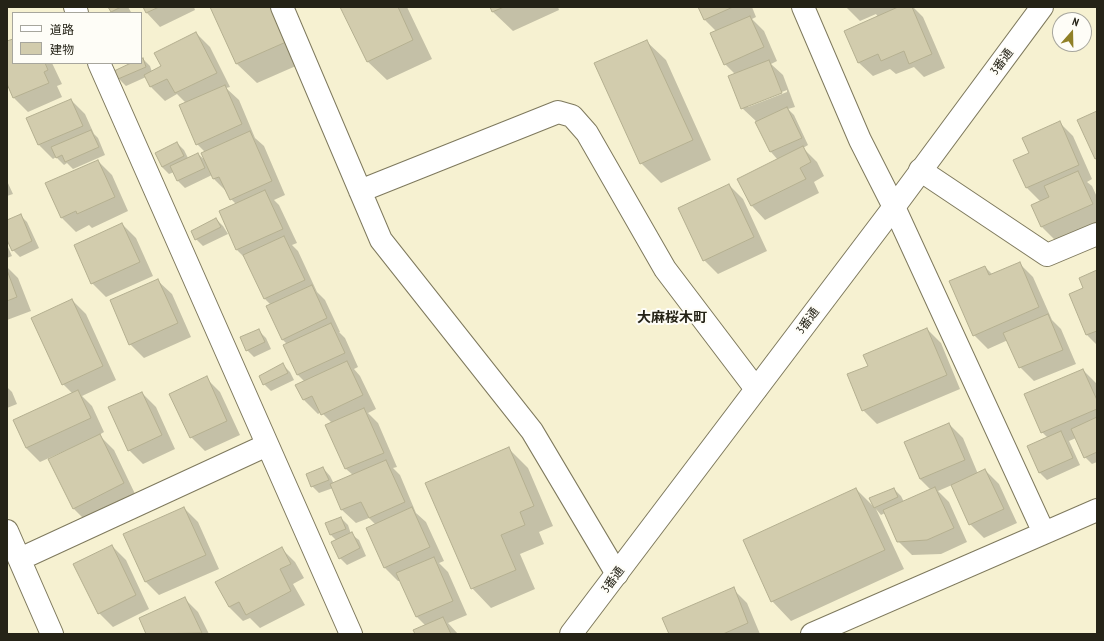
<!DOCTYPE html>
<meta charset="utf-8">
<style>
body{margin:0}
#map{position:relative;width:1104px;height:641px;overflow:hidden;background:#f6f1d1;font-family:"PT Sans Narrow","Noto Sans JP",sans-serif}
canvas{display:block}
.frame{position:absolute;inset:0;border:8px solid #252317;pointer-events:none}
.legend{position:absolute;left:12px;top:12px;width:130px;height:52px;box-sizing:border-box;background:#fefdf7;border:1px solid #a7a69d;margin:0;padding:5px 7px;list-style:none;font-size:12px;color:#252317}
.legend li{display:flex;align-items:center;gap:8px;height:20px}
.legend b{width:20px;border:1px solid #a7a69d}
.north{position:absolute;left:1052px;top:12px;width:40px;height:40px;box-sizing:border-box;background:#fefdf7;border:1px solid #a7a69d;border-radius:50%;rotate:20deg;font-size:11px;font-weight:700;line-height:16px;text-align:center;color:#252317}
.north::after{content:'';display:block;margin:auto;width:14px;height:18px;background:#908027;clip-path:polygon(50% 0,100% 100%,50% 72%,0 100%)}
</style>
<div id="map">
<canvas width="1104" height="641"></canvas>
<div class="frame"></div>
<ul class="legend">
<li><b style="height:5px;background:#fff"></b>道路</li>
<li><b style="height:11px;background:#d2ccad"></b>建物</li>
</ul>
<div class="north">N</div>
</div>
<script>
const g = document.querySelector('canvas').getContext('2d');
g.lineJoin = 'round';
function fill(path, color) { g.fillStyle = color; g.fill(path, 'evenodd'); }
const shape = rows => new Path2D(rows.map(r => 'M' + r).join(''));
function trace(path, color, width, dash) { g.strokeStyle = color; g.lineWidth = width; g.lineCap = dash ? 'butt' : 'round'; g.setLineDash(dash || []); g.stroke(path); }
function label(font, color, halo, rows, align = 'center') {
  g.font = font + ' "PT Sans Narrow","Noto Sans JP",sans-serif'; g.lineWidth = 4; g.setLineDash([]); g.textBaseline = 'middle'; g.strokeStyle = halo; g.fillStyle = color; for (const [text, x, y, turn = 0] of rows) {
    g.save(); g.translate(x, y); g.rotate((+turn || 0) * Math.PI / 180); g.textAlign = isNaN(turn) ? turn : align; if (halo) g.strokeText(text, 0, 0); g.fillText(text, 0, 0); g.restore();
  }
}
fill(shape([
 [109,7,128,7,131,12,113,13],
 [144,7,194,7,195,10,160,27,147,13],
 [211,7,279,7,305,62,257,83,237,64],
 [341,7,407,7,432,59,387,80,367,61],
 [491,7,558,7,559,10,513,31,493,12],
 [699,7,752,7,756,17,752,19,764,31,777,61,771,64,783,75,795,107,788,109,794,115,808,145,803,148,817,162,824,176,814,182,819,193,765,220,752,206,778,160,771,152,757,122,742,108,735,74,725,64,717,32,704,19],
 [787,90,787,92,748,107,748,105],
 [846,7,917,7,914,8,923,17,945,68,924,77,914,67,896,74,890,69,873,76,859,63,878,17,876,14,860,21],
 [196,33,210,47,230,87,226,88,239,100,255,138,264,146,285,195,274,200,279,205,297,243,292,245,298,251,317,292,325,300,340,332,339,332,345,338,358,367,354,369,360,376,376,409,368,413,378,423,397,467,393,468,400,475,416,513,426,522,444,561,439,563,448,572,467,615,448,623,458,634,416,634,426,626,417,617,400,581,398,581,385,568,376,525,369,518,356,523,342,510,333,488,319,493,312,486,323,468,330,476,334,484,353,475,346,469,327,425,332,423,321,412,318,414,304,400,297,386,305,382,297,374,287,344,282,339,271,305,265,299,245,258,237,250,220,211,236,204,231,199,227,192,214,179,212,175,185,188,178,181,174,172,169,174,162,167,156,154,177,143,184,150,188,158,198,154,207,162,205,152,197,144,186,103,177,94,165,101,151,87,146,77,126,86,119,79,134,63,141,63,141,60,143,59,150,66,152,72,162,67],
 [13,40,13,63,52,63,62,84,57,86,62,97,28,112,14,98,7,81,7,43],
 [646,41,666,60,711,160,661,183,641,163],
 [71,100,85,114,94,134,98,138,105,155,73,169,67,163,64,165,56,157,53,159,39,145,28,119],
 [1060,123,1073,136,1092,179,1087,182,1092,186,1097,197,1097,222,1056,241,1042,227,1041,202,1027,188,1015,160,1030,153],
 [98,161,112,175,128,211,92,228,89,225,76,232,62,218,47,184],
 [7,181,13,194,7,196],
 [729,185,743,199,767,251,718,274,704,260],
 [20,215,27,222,39,248,20,257,13,250,7,237,7,221],
 [216,219,223,226,228,234,203,246,196,239],
 [122,224,136,238,153,276,106,297,92,283],
 [7,245,12,256,7,258],
 [1019,263,1033,277,1052,320,1061,329,1076,364,1034,381,1020,367,1008,340,988,349,974,335,985,267,993,275],
 [7,267,18,278,31,311,7,320],
 [1097,271,1097,345,1087,335,1070,294,1085,289],
 [158,281,172,294,191,337,144,358,130,344],
 [72,300,86,314,116,380,82,396,92,406,104,432,99,435,114,450,137,498,87,522,73,508,69,449,40,462,26,448,73,394,63,384],
 [927,329,941,343,960,389,877,424,863,410,869,366],
 [259,331,266,338,271,349,254,357,247,350],
 [283,365,290,372,294,380,271,391,264,384],
 [1083,370,1097,384,1097,462,1092,464,1085,457,1076,438,1069,441,1080,465,1047,480,1040,473,1028,447,1048,438,1042,432],
 [206,378,220,392,240,435,205,451,191,437],
 [7,387,12,392,17,404,7,408],
 [142,393,156,407,175,449,143,464,129,450],
 [949,424,963,438,978,474,985,470,999,484,1017,523,984,538,970,524,952,485,938,491,949,502,967,542,941,554,912,555,898,541,885,513,881,515,876,509,904,569,791,621,772,601,856,489,874,507,894,489,901,496,904,502,931,490,920,479,905,443],
 [508,448,528,468,553,526,539,532,544,544,520,554,535,589,491,608,472,588],
 [184,508,198,522,219,569,159,595,145,581],
 [341,518,348,525,351,534,359,540,366,556,347,565,340,558,337,541,331,535,326,524],
 [112,546,126,560,149,609,113,627,99,613],
 [282,549,295,562,304,578,293,584,305,605,260,628,250,618,243,621,229,607,217,582],
 [733,589,747,603,760,634,670,634],
 [184,598,198,612,209,634,147,634,140,619]
]), '#0003');
const building = shape([
 [108,7,121,7,111,12,108,7],
 [143,7,159,7,146,13,143,7],
 [210,7,270,7,286,42,236,64,210,7],
 [340,7,398,7,413,40,367,62,340,7],
 [490,7,504,7,492,12,490,7],
 [698,7,733,7,704,20,698,7],
 [898,7,912,7,932,54,909,64,904,51,881,61,878,54,858,63,844,31,898,7],
 [750,16,764,47,724,65,710,33,750,16],
 [196,32,217,73,175,93,167,79,150,87,144,75,161,66,154,53,196,32],
 [13,39,13,63,45,63,48,70,44,72,49,83,13,98,7,84,7,41,13,39],
 [647,40,693,140,640,164,594,63,647,40],
 [143,58,146,67,118,79,114,71,131,63,141,63,141,59,143,58],
 [769,60,782,93,741,109,728,76,769,60],
 [225,85,242,124,196,145,179,105,225,85],
 [71,99,83,126,38,145,26,118,71,99],
 [787,107,802,138,770,152,755,122,787,107],
 [1097,111,1097,158,1095,159,1077,120,1097,111],
 [1060,121,1079,165,1026,188,1013,160,1029,153,1022,138,1060,121],
 [91,130,99,147,65,162,62,155,56,158,51,147,91,130],
 [250,131,272,181,230,200,219,177,213,179,201,153,250,131],
 [177,142,184,156,162,167,155,153,177,142],
 [803,146,811,162,800,168,806,179,751,206,737,179,803,146],
 [198,153,205,168,177,181,170,166,198,153],
 [98,160,115,197,77,214,76,211,61,218,45,183,98,160],
 [1078,171,1093,204,1041,227,1031,205,1049,197,1044,186,1078,171],
 [729,184,754,237,703,261,678,208,729,184],
 [265,190,283,229,236,250,219,211,265,190],
 [21,214,32,241,12,251,7,240,7,220,21,214],
 [216,218,221,227,195,240,191,231,216,218],
 [122,223,140,262,91,284,74,245,122,223],
 [284,236,305,280,264,299,243,255,284,236],
 [1020,262,1039,307,973,336,949,281,985,266,989,275,1020,262],
 [7,270,17,297,7,301,7,270],
 [1097,270,1097,331,1086,335,1069,294,1083,288,1079,278,1097,270],
 [158,279,178,323,129,345,110,300,158,279],
 [312,285,327,318,282,340,266,306,312,285],
 [72,299,103,366,62,385,31,318,72,299],
 [1048,314,1063,350,1019,368,1003,333,1048,314],
 [331,323,345,353,297,375,283,345,331,323],
 [927,328,947,375,862,411,847,374,868,366,863,355,927,328],
 [259,329,265,342,246,351,240,337,259,329],
 [347,361,363,395,321,415,312,396,303,400,295,385,347,361],
 [283,363,288,373,263,385,259,376,283,363],
 [1083,369,1097,400,1097,409,1041,433,1024,394,1083,369],
 [207,376,227,421,190,438,169,394,207,376],
 [78,390,91,418,26,448,13,420,78,390],
 [142,392,162,435,128,451,108,407,142,392],
 [364,408,384,453,345,469,325,425,364,408],
 [1097,417,1097,452,1084,458,1071,429,1097,417],
 [949,423,965,460,920,479,904,442,949,423],
 [1061,431,1073,458,1039,473,1027,446,1061,431],
 [100,434,124,483,73,509,48,459,100,434],
 [509,447,534,506,520,512,525,525,501,535,516,570,471,589,425,483,509,447],
 [386,460,405,502,369,518,361,502,341,510,330,484,386,460],
 [323,467,329,480,311,487,306,474,323,467],
 [985,469,1004,509,969,525,951,485,985,469],
 [935,487,954,528,927,540,897,542,883,510,935,487],
 [856,488,885,550,771,602,743,540,856,488],
 [894,488,898,497,874,508,869,498,894,488],
 [184,507,206,555,145,582,123,534,184,507],
 [412,507,430,547,384,568,366,528,412,507],
 [341,517,346,529,330,535,325,523,341,517],
 [352,532,360,548,339,559,331,542,352,532],
 [112,545,136,595,98,614,73,564,112,545],
 [282,547,291,564,280,569,291,591,246,615,239,602,229,607,215,582,282,547],
 [434,557,453,601,416,617,396,573,434,557],
 [734,587,748,623,723,634,669,634,662,618,734,587],
 [185,597,202,633,146,634,139,618,185,597],
 [443,617,451,634,415,634,413,630,443,617]
]);
fill(building, '#d2ccad');
trace(building, '#b4af90', 1);
const minor = shape([
 [75,7,77,13],
 [282,7,381,240,532,431,617,574],
 [803,7,860,140,894,207,1044,533],
 [99,63,351,634],
 [920,170,1047,255,1097,234],
 [360,191,558,112,572,116,587,133,665,269,756,389],
 [7,531,52,634],
 [20,559,267,445],
 [812,634,1097,510]
]);
const secondary = shape([
 [571,634,894,207,1042,7]
]);
trace(minor, '#7e795d', 24);
trace(secondary, '#7e795d', 24);
trace(minor, '#fff', 22);
trace(secondary, '#fff', 22);
label('12px', '#252317', '#fefdf7', [
 ["3番通",1002,62,-53],
 ["3番通",808,321,-53],
 ["3番通",613,580,-53]
]);
label('bold 14px', '#252317', '#fefdf7', [
 ["大麻桜木町",672,318]
]);
</script>
